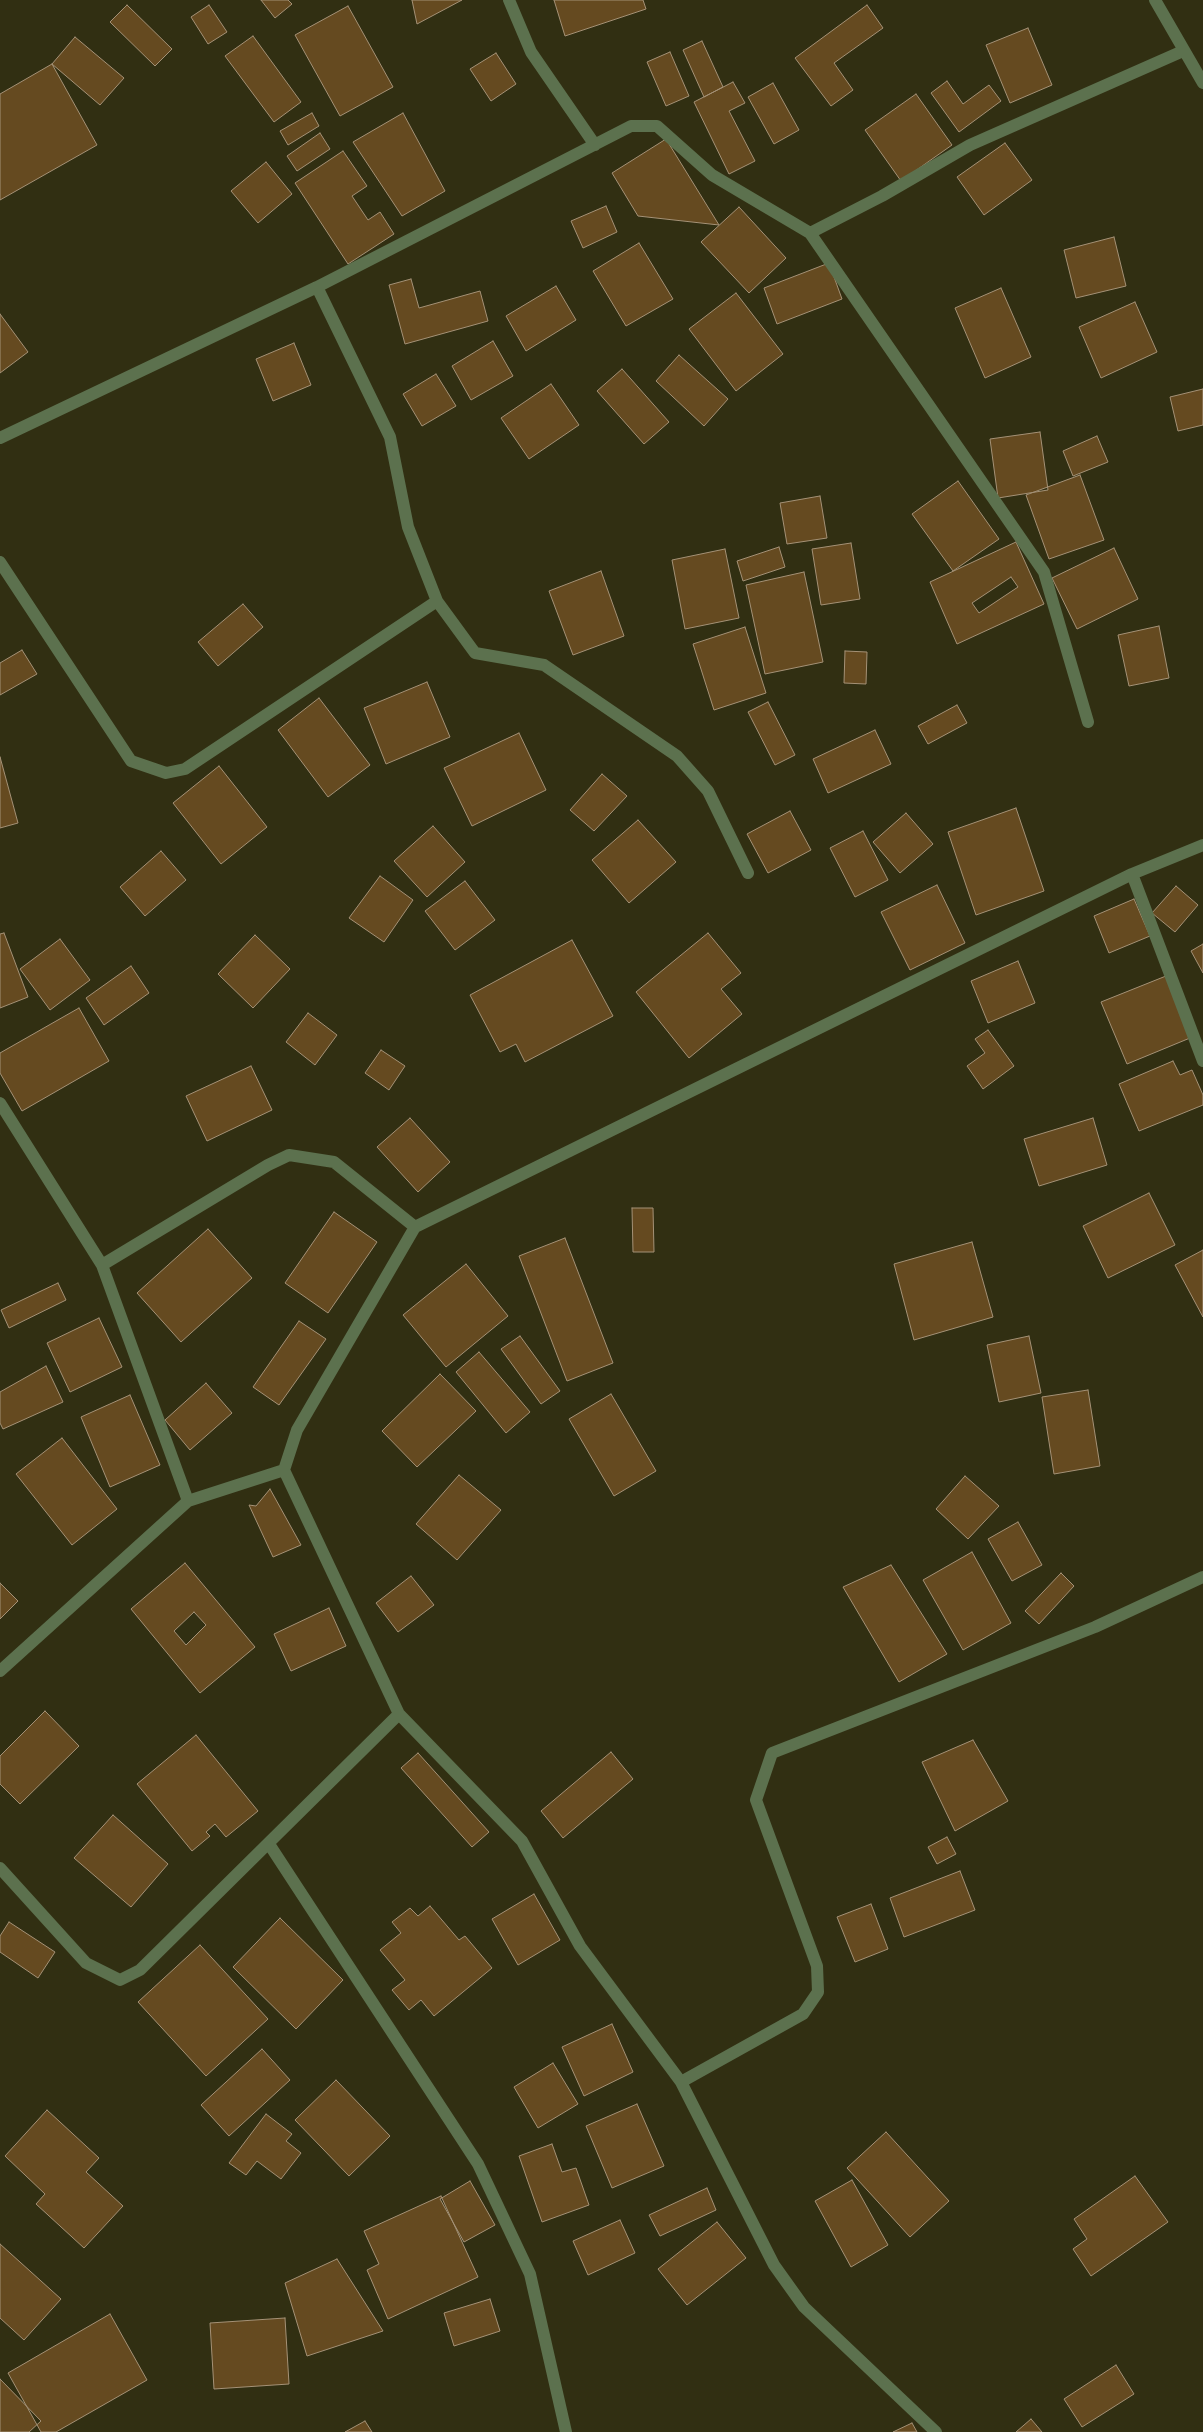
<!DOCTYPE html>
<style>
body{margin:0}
canvas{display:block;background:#312f12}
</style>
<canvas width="1203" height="2432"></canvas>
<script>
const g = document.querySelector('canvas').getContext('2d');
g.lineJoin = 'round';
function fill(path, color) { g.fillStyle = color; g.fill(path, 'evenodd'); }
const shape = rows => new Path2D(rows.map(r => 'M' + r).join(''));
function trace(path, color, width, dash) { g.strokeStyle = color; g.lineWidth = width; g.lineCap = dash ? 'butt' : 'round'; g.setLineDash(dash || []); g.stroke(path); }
const building = shape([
 [261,0,288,0,292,4,275,18,261,0],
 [412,0,462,0,417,24,412,0],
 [554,0,643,0,646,9,565,36,554,0],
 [127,5,172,49,155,66,110,22,127,5],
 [209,5,227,32,208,44,191,17,209,5],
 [867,5,883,28,834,63,853,90,831,106,795,58,867,5],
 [348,6,393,87,340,116,295,35,348,6],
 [1028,28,1052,85,1010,103,986,45,1028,28],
 [253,36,301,102,274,122,225,56,253,36],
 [75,37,124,78,100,105,52,64,75,37],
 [702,41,723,87,704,97,683,50,702,41],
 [670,52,689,96,666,106,647,62,670,52],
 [496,53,516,84,491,101,470,69,496,53],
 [52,64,97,145,0,200,0,94,52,64],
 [947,81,963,104,989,85,1001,101,959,132,931,93,947,81],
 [733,82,745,103,729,111,755,161,729,174,694,102,733,82],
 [773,83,799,130,774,144,748,97,773,83],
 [916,94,952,145,901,181,865,130,916,94],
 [312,113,319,126,288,145,280,131,312,113],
 [403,113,445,191,402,216,353,142,403,113],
 [320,133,330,149,297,171,287,156,320,133],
 [666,139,719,225,638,216,612,173,666,139],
 [1005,143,1032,180,984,215,957,177,1005,143],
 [343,151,367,186,352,196,368,220,380,212,394,234,348,264,295,183,343,151],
 [266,162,292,194,258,223,231,191,266,162],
 [606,206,617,232,583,248,571,221,606,206],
 [739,207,786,258,749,293,701,242,739,207],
 [1114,237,1126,286,1076,298,1064,250,1114,237],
 [639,243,673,299,626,326,593,271,639,243],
 [829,263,842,299,777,324,764,288,829,263],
 [411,279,419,308,480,291,488,321,405,344,389,285,411,279],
 [556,286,576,320,526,351,506,316,556,286],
 [1001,288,1031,357,985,378,955,308,1001,288],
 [736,293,783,354,736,391,689,329,736,293],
 [1135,302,1157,352,1101,378,1079,327,1135,302],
 [0,314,28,352,0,373,0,314],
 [493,341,513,376,471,400,452,366,493,341],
 [294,343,311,385,273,401,256,359,294,343],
 [679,355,728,399,704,426,656,381,679,355],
 [622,369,669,422,644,444,597,391,622,369],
 [436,374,456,406,422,426,403,394,436,374],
 [551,384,579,425,529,459,501,418,551,384],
 [1203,389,1203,425,1178,431,1170,397,1203,389],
 [1040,432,1048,490,998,498,990,439,1040,432],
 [1097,436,1108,462,1073,476,1063,451,1097,436],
 [1080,475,1104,540,1049,559,1026,495,1080,475],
 [958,481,999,539,953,571,912,514,958,481],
 [820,496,827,538,787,544,780,503,820,496],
 [1016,542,1044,604,957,644,930,582,1016,542],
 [1011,577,1018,587,979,613,972,603,1011,577],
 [851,543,860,599,821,605,812,549,851,543],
 [779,547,785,567,743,581,737,561,779,547],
 [1114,548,1138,599,1077,629,1052,578,1114,548],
 [725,549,739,618,685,629,672,560,725,549],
 [601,571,624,636,573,655,549,591,601,571],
 [804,572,823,662,765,674,746,585,804,572],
 [243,604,263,627,218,666,198,642,243,604],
 [1159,626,1169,678,1129,686,1118,635,1159,626],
 [745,627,766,693,714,710,693,644,745,627],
 [22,650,37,674,0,695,0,663,22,650],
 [845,651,867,652,866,684,844,683,845,651],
 [427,682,450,737,386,764,364,708,427,682],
 [319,698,370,765,328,797,278,730,319,698],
 [768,702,795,755,775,765,748,712,768,702],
 [957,705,967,723,928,744,918,726,957,705],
 [875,730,891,764,828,793,813,759,875,730],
 [519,733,546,790,472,826,444,768,519,733],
 [0,757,18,823,0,828,0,757],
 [219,766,267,827,221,864,173,803,219,766],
 [602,774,627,796,594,831,570,810,602,774],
 [1016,808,1044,891,976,915,948,832,1016,808],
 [790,811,811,850,768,873,747,834,790,811],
 [906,813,933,844,900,873,873,842,906,813],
 [638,820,676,862,629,903,592,860,638,820],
 [433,826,465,862,427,897,394,861,433,826],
 [863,831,888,880,855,897,830,848,863,831],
 [161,851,186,880,145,916,120,887,161,851],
 [380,876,413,900,384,942,349,918,380,876],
 [465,881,495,920,455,950,425,911,465,881],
 [937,885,965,943,910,970,881,912,937,885],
 [1176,886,1198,905,1175,932,1152,913,1176,886],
 [1134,899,1150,936,1109,953,1094,916,1134,899],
 [4,933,28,997,0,1008,0,934,4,933],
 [708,933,741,973,721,989,742,1014,689,1058,636,992,708,933],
 [255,935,290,969,253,1008,218,974,255,935],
 [60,939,90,980,50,1010,20,969,60,939],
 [572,940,613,1016,525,1062,516,1044,500,1052,470,995,572,940],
 [1203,944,1203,973,1191,951,1203,944],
 [1018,961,1035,1003,988,1023,971,981,1018,961],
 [131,966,149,993,104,1025,86,998,131,966],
 [1166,976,1190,1038,1127,1064,1101,1002,1166,976],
 [79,1008,109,1061,22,1111,0,1073,0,1053,79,1008],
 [308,1013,337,1035,315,1065,286,1042,308,1013],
 [988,1030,1014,1066,983,1089,967,1066,985,1053,975,1039,988,1030],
 [381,1050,405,1066,389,1090,365,1073,381,1050],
 [1173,1061,1180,1075,1192,1070,1203,1095,1203,1105,1139,1131,1119,1084,1173,1061],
 [251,1066,272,1110,207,1141,186,1096,251,1066],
 [410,1118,450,1162,418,1192,377,1147,410,1118],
 [1093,1118,1107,1165,1039,1186,1024,1139,1093,1118],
 [1149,1193,1175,1245,1108,1278,1083,1226,1149,1193],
 [632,1208,653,1208,654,1252,633,1252,632,1208],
 [334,1212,377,1242,328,1313,285,1283,334,1212],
 [208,1229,252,1278,181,1342,137,1293,208,1229],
 [565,1238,613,1363,567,1381,519,1256,565,1238],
 [972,1242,993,1317,914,1340,894,1264,972,1242],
 [1203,1250,1203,1317,1175,1265,1203,1250],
 [466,1264,508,1316,446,1367,403,1315,466,1264],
 [58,1283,66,1300,9,1328,1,1310,58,1283],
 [99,1318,122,1367,70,1392,47,1343,99,1318],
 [299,1321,326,1339,279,1405,253,1387,299,1321],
 [520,1336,560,1391,541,1404,501,1349,520,1336],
 [1029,1336,1041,1393,999,1402,987,1345,1029,1336],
 [479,1352,530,1412,506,1433,456,1372,479,1352],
 [46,1366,63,1402,3,1429,0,1423,0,1392,46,1366],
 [440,1374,476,1411,417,1467,382,1431,440,1374],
 [206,1383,232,1413,190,1450,165,1420,206,1383],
 [1088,1390,1100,1466,1054,1474,1042,1397,1088,1390],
 [611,1394,656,1471,614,1496,569,1419,611,1394],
 [130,1395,160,1465,110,1487,81,1417,130,1395],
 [62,1438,117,1509,72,1545,16,1474,62,1438],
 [459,1475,501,1510,457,1560,416,1524,459,1475],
 [965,1476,999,1506,968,1539,936,1509,965,1476],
 [270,1489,301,1545,273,1557,249,1505,256,1506,270,1489],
 [1018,1522,1042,1565,1012,1581,988,1539,1018,1522],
 [972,1552,1011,1623,963,1650,923,1580,972,1552],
 [185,1563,255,1647,200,1693,131,1609,185,1563],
 [194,1612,206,1625,186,1645,174,1631,194,1612],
 [891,1565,947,1654,899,1682,843,1587,891,1565],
 [1061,1573,1074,1586,1039,1624,1025,1611,1061,1573],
 [411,1576,434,1605,398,1632,376,1603,411,1576],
 [0,1583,18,1601,0,1619,0,1583],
 [329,1608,346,1646,291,1671,274,1634,329,1608],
 [45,1711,79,1746,20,1804,0,1784,0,1756,45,1711],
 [196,1735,258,1811,226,1837,215,1824,206,1832,210,1836,192,1851,137,1784,196,1735],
 [973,1740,1008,1801,955,1831,922,1762,973,1740],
 [611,1752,633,1779,563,1838,541,1811,611,1752],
 [418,1753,489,1832,472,1847,401,1768,418,1753],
 [113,1815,168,1864,131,1907,74,1858,113,1815],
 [947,1837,956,1854,937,1864,928,1847,947,1837],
 [960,1871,975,1910,904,1937,890,1898,960,1871],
 [534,1894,560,1940,518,1965,492,1919,534,1894],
 [871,1904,888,1949,855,1962,837,1917,871,1904],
 [430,1906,459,1940,465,1936,492,1968,434,2016,421,2000,409,2010,392,1990,405,1980,380,1950,401,1933,392,1922,410,1908,418,1916,430,1906],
 [280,1918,343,1980,296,2029,233,1967,280,1918],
 [9,1922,55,1952,38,1978,0,1952,0,1936,9,1922],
 [200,1945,268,2019,206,2076,138,2002,200,1945],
 [612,2024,633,2072,584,2096,562,2047,612,2024],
 [262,2049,290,2080,229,2136,201,2105,262,2049],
 [553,2063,578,2104,538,2128,514,2087,553,2063],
 [336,2080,390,2136,349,2176,295,2120,336,2080],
 [637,2104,664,2166,612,2188,586,2126,637,2104],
 [47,2110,99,2158,86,2172,123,2206,84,2248,36,2204,45,2194,5,2156,47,2110],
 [266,2114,292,2134,286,2141,301,2153,281,2179,257,2161,246,2175,229,2163,266,2114],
 [886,2132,949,2201,910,2237,847,2168,886,2132],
 [552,2144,562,2172,576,2168,589,2205,542,2222,519,2156,552,2144],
 [1135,2176,1168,2222,1091,2276,1073,2249,1087,2239,1074,2219,1135,2176],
 [852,2180,888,2245,851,2267,815,2201,852,2180],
 [470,2181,495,2225,464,2242,440,2199,470,2181],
 [707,2188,716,2210,660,2236,649,2215,707,2188],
 [441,2196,478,2277,388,2319,367,2270,379,2264,364,2231,441,2196],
 [620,2220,635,2253,588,2275,573,2241,620,2220],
 [717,2222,746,2258,687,2305,658,2269,717,2222],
 [0,2244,61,2299,24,2340,0,2318,0,2244],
 [337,2259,383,2331,307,2356,285,2283,337,2259],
 [490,2299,500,2331,454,2346,444,2313,490,2299],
 [110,2314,147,2380,56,2432,41,2432,8,2373,110,2314],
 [285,2318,289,2384,214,2389,210,2323,285,2318],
 [1116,2365,1134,2394,1082,2427,1064,2399,1116,2365],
 [0,2379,41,2421,29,2432,0,2432,0,2379],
 [1031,2419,1042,2432,1016,2432,1031,2419],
 [365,2421,372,2432,345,2432,365,2421],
 [912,2423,917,2432,893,2432,912,2423]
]);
fill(building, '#654a20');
trace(building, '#a49176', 1);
trace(shape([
 [509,0,531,52,595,145],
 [1155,0,1203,83],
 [810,233,882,196,970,145,1183,51],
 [317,287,390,437,408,527,437,601,475,653,544,665,677,756,708,791,748,873],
 [0,438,317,287,631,126,657,126,712,175,810,233,1044,572,1088,722],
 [0,562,131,761,166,773,185,769,437,601],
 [1132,874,1203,1061],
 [0,1103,102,1265,188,1501],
 [102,1265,268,1165,289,1155,334,1162,415,1227],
 [0,1671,188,1501,284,1470],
 [269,1844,478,2164,530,2274,566,2432],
 [0,1868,86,1963,120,1980,140,1970,399,1714],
 [681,2082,803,2014,818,1992,817,1966,756,1800,772,1753,1095,1627,1203,1577],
 [936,2432,804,2307,774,2265,681,2082,580,1946,522,1841,399,1714,284,1470,297,1430,415,1227,1132,874,1203,845]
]), '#5c714e', 12);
</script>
